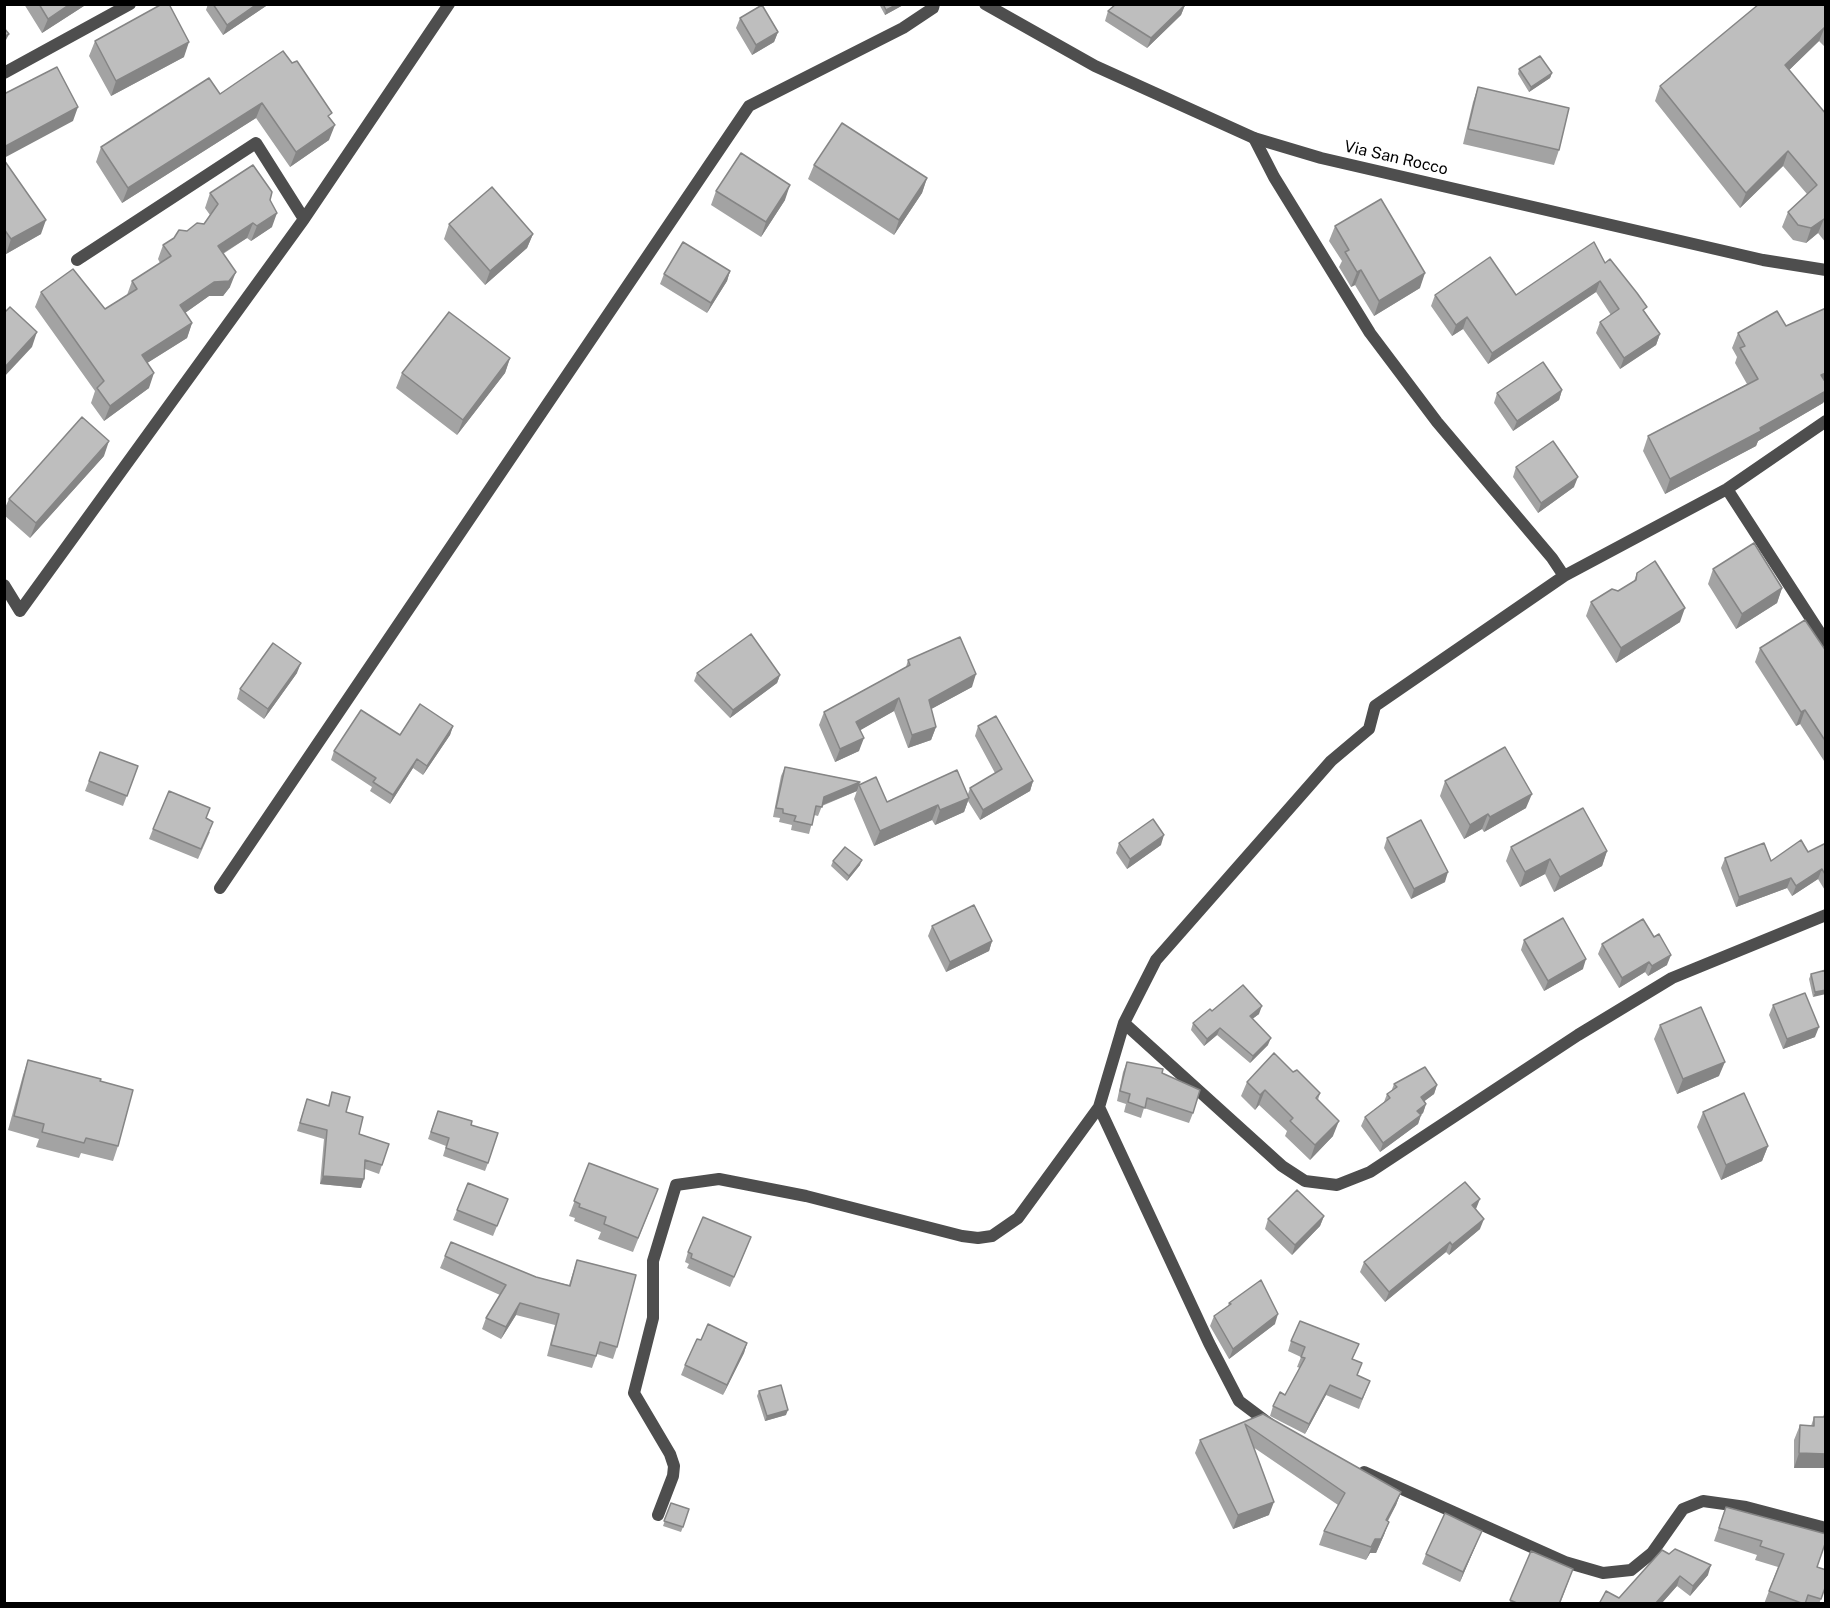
<!DOCTYPE html>
<style>
body{margin:0}
#map{position:relative;width:1830px;height:1608px;overflow:hidden;background:#fff;font-family:"Public Sans",sans-serif}
canvas{display:block}
.frame{position:absolute;inset:0;border:6px solid #000;pointer-events:none}
</style>
<div id="map">
<canvas width="1830" height="1608"></canvas>
<div class="frame"></div>
</div>
<script>
const g = document.querySelector('canvas').getContext('2d');
g.lineJoin = 'round';
const shape = rows => new Path2D(rows.map(r => 'M' + r).join(''));
function trace(path, color, width, dash) { g.strokeStyle = color; g.lineWidth = width; g.lineCap = dash ? 'butt' : 'round'; g.setLineDash(dash || []); g.stroke(path); }
function fill(path, color) { g.fillStyle = color; g.fill(path, 'evenodd'); }
function label(font, color, halo, rows, align = 'center') {
  g.font = font + ' "Public Sans",sans-serif'; g.lineWidth = 4.5; g.setLineDash([]); g.textBaseline = 'middle'; g.strokeStyle = halo; g.fillStyle = color; for (const [text, x, y, turn = 0] of rows) {
    g.save(); g.translate(x, y); g.rotate((+turn || 0) * Math.PI / 180); g.textAlign = isNaN(turn) ? turn : align; if (halo) g.strokeText(text, 0, 0); g.fillText(text, 0, 0); g.restore();
  }
}
trace(shape([
 [4,73,130,4],
 [1254,138,1274,177,1370,333,1437,422,1552,558,1564,576],
 [77,260,256,143,304,219],
 [1727,489,1826,642],
 [4,585,20,611,304,219,449,4],
 [220,888,749,106,903,28,933,8,934,4],
 [1124,1023,1282,1166,1305,1181,1337,1185,1370,1172,1578,1035,1672,978,1826,915],
 [1271,1425,1239,1401,1209,1343,1099,1107,1124,1023,1156,960,1331,761,1369,729,1375,706,1564,576,1727,489,1826,421],
 [1364,1472,1565,1562,1603,1573,1631,1570,1652,1553,1683,1509,1703,1501,1746,1507,1826,1528],
 [658,1515,673,1476,674,1466,670,1454,634,1393,653,1318,653,1261,676,1185,719,1179,806,1196,962,1236,978,1238,992,1236,1018,1218,1099,1107]
]), '#4e4e4e', 12);
trace(shape([
 [985,4,1095,66,1254,138,1321,158,1763,260,1826,270]
]), '#4e4e4e', 12);
fill(shape([
 [24,4,87,4,42,33],
 [208,4,269,4,223,35,206,10],
 [879,4,905,4,885,15],
 [1826,4,1826,48,1819,41,1789,70,1826,114,1826,243,1818,233,1806,243,1793,240,1782,227,1788,212,1807,194,1783,166,1740,208,1655,101,1660,86],
 [1185,5,1181,15,1147,48,1105,21,1108,11],
 [740,18,778,32,774,42,752,55,736,28],
 [95,41,184,57,111,96,89,56],
 [283,51,330,119,329,140,290,167,256,118,122,203,96,162,101,147,220,94],
 [1519,69,1552,73,1550,78,1529,92,1518,74],
 [1478,87,1559,150,1554,165,1463,144,1473,102],
 [4,160,41,234,6,254,4,251],
 [814,165,927,178,922,193,894,235,808,179],
 [716,191,785,200,761,237,711,205],
 [210,193,270,200,272,227,251,241,247,238,223,254,230,287,223,296,209,296,185,313,192,323,187,338,147,363,149,388,104,421,91,403,95,391,35,307,41,292,105,309,127,295,132,281,160,263,158,259,163,245,187,231,204,224,210,215,205,208],
 [449,224,533,234,527,248,485,285,444,239],
 [1335,226,1420,288,1374,316,1355,285,1351,287,1339,267,1342,261,1329,241],
 [1605,263,1645,312,1660,334,1656,345,1620,369,1596,333,1600,322,1611,315,1596,292,1488,364,1463,329,1452,336,1431,306,1435,295,1516,295],
 [730,271,727,281,707,313,660,284,664,274],
 [1826,308,1826,398,1823,403,1758,441,1756,446,1665,494,1643,451,1648,436,1747,384,1735,363,1737,357,1732,348,1738,333,1786,326],
 [510,358,505,373,457,435,396,388,402,373],
 [1562,390,1559,400,1513,431,1494,403,1497,393],
 [104,456,30,538,4,515,4,510,9,499],
 [1516,467,1574,487,1538,513,1513,477],
 [1713,569,1782,588,1777,603,1736,629,1708,584],
 [1637,573,1680,622,1616,663,1586,616,1591,602,1618,591,1634,581],
 [1760,648,1826,651,1826,764,1800,724,1796,726,1755,662],
 [908,660,972,687,931,709,936,727,931,740,908,748,894,711,860,730,859,751,835,762,819,725,824,712,906,667],
 [297,673,264,719,237,699,240,689],
 [697,673,780,675,777,683,730,718,694,681],
 [453,726,450,735,423,775,413,768,390,804,370,791,372,787,331,760,334,751,400,735],
 [978,726,1033,781,1030,791,980,820,968,801,964,812,935,825,932,820,874,846,854,799,859,785,887,802,968,794,970,788,995,773,975,736],
 [100,752,138,766,123,806,85,791],
 [785,767,860,782,857,791,822,806,818,816,814,815,809,834,791,830,792,825,779,822,780,818,773,817,781,776],
 [1445,781,1526,808,1484,832,1482,829,1464,839,1440,796],
 [153,829,210,832,198,859,149,839],
 [1387,838,1445,882,1411,899,1384,848],
 [1119,843,1161,845,1127,869,1116,853],
 [1826,843,1826,892,1818,879,1792,896,1787,888,1736,907,1721,868,1725,858,1771,861,1808,852],
 [1511,847,1607,851,1602,866,1554,892,1545,874,1520,887,1506,861],
 [833,861,860,865,847,881,831,866],
 [932,926,992,941,989,951,946,972,928,936],
 [1524,940,1583,969,1544,991,1521,950],
 [1602,944,1667,965,1648,976,1645,972,1619,988,1598,954],
 [1826,970,1813,997,1809,979,1811,974],
 [1773,1005,1815,1037,1783,1049,1769,1015],
 [1212,1011,1259,1014,1252,1019,1268,1045,1250,1063,1217,1035,1204,1046,1191,1030,1193,1023],
 [1660,1025,1719,1076,1677,1094,1654,1039],
 [28,1060,100,1081,118,1146,113,1161,81,1153,79,1158,36,1147,39,1139,8,1130,23,1075],
 [1127,1062,1162,1073,1193,1113,1189,1123,1144,1108,1141,1118,1124,1112,1126,1104,1117,1101,1123,1072],
 [1293,1072,1320,1093,1318,1100,1333,1136,1310,1160,1285,1136,1287,1131,1259,1105,1255,1110,1241,1096,1247,1082],
 [1394,1084,1437,1085,1434,1094,1424,1101,1426,1104,1423,1113,1421,1115,1418,1124,1380,1152,1361,1126,1365,1117,1384,1102,1387,1094,1391,1092],
 [332,1092,359,1134,389,1144,379,1174,365,1169,361,1188,320,1184,324,1139,297,1131,307,1099,328,1106],
 [438,1111,471,1125,488,1163,485,1171,443,1156,446,1146,428,1139],
 [1703,1112,1768,1146,1762,1161,1721,1180,1697,1127],
 [589,1163,658,1189,633,1252,598,1239,601,1232,574,1221,575,1218,569,1216],
 [468,1183,508,1199,493,1236,453,1220],
 [1476,1209,1480,1229,1449,1255,1446,1252,1385,1302,1360,1272,1364,1262],
 [1324,1216,1320,1226,1292,1255,1265,1229,1268,1219],
 [747,1247,730,1287,687,1268,689,1264,685,1262,688,1252],
 [445,1256,536,1277,569,1285,577,1260,617,1347,613,1359,597,1354,592,1368,547,1356,555,1325,516,1315,501,1339,482,1329,486,1318,500,1295,440,1268],
 [1229,1303,1275,1324,1229,1359,1210,1326,1214,1316,1228,1306],
 [701,1340,747,1343,744,1353,723,1395,681,1375,685,1365],
 [1291,1341,1353,1360,1357,1375,1370,1381,1359,1409,1326,1395,1305,1434,1270,1416,1273,1406,1285,1395,1300,1368,1297,1367,1301,1357,1288,1351],
 [759,1391,786,1415,765,1421,757,1396],
 [1826,1409,1826,1468,1794,1468,1794,1440,1800,1425,1811,1426,1814,1417,1823,1417],
 [1263,1414,1401,1492,1396,1505,1388,1521,1384,1535,1376,1553,1370,1553,1366,1560,1319,1545,1324,1531,1338,1505,1253,1447,1269,1515,1233,1529,1195,1453,1200,1440],
 [671,1503,683,1527,681,1532,663,1526],
 [1726,1507,1817,1567,1826,1585,1819,1604,1764,1604,1778,1567,1755,1560,1757,1555,1714,1541],
 [1478,1540,1460,1582,1422,1564,1426,1554],
 [1662,1550,1708,1575,1690,1596,1677,1586,1661,1604,1599,1604,1619,1598],
 [1531,1551,1573,1569,1560,1604,1509,1604]
]), '#a3a3a3');
fill(shape([
 [70,4,87,4,42,33,48,19],
 [257,4,269,4,223,35,227,25],
 [898,4,905,4,885,15,886,10],
 [1185,5,1181,15,1147,48,1151,38],
 [1825,27,1819,41,1780,79,1785,65],
 [778,32,774,42,752,55,756,45],
 [9,34,4,44,4,37],
 [189,42,184,57,111,96,116,81],
 [1552,73,1550,78,1529,92,1531,87],
 [262,103,256,118,122,203,128,188],
 [78,107,73,121,4,158,4,147],
 [335,125,329,140,290,167,296,152],
 [1788,151,1783,166,1740,208,1746,193],
 [927,178,922,193,894,235,899,220],
 [790,185,785,200,761,237,766,222],
 [277,213,272,227,251,241,257,226],
 [1824,219,1818,233,1806,243,1811,228],
 [46,220,41,234,6,254,11,239],
 [253,223,247,238,212,260,218,246],
 [533,234,527,248,485,285,490,271],
 [1361,270,1355,285,1351,287,1357,272],
 [730,271,727,281,707,313,711,303],
 [236,272,230,287,223,296,209,296,175,320,180,305,214,282],
 [1425,273,1420,288,1374,316,1379,301],
 [1600,281,1596,292,1488,364,1492,353],
 [1467,317,1463,329,1452,336,1456,325],
 [192,323,187,338,136,370,142,355],
 [37,332,32,347,4,377,4,368],
 [1660,334,1656,345,1620,369,1624,358],
 [510,358,505,373,457,435,463,420],
 [154,373,149,388,104,421,110,406],
 [1826,373,1826,385,1821,375],
 [1562,390,1559,400,1513,431,1517,421],
 [1826,391,1826,398,1823,403,1758,441,1756,446,1665,494,1670,479],
 [109,441,104,456,30,538,36,523],
 [1578,477,1574,487,1538,513,1541,503],
 [1782,588,1777,603,1736,629,1742,614],
 [1685,608,1680,622,1616,663,1621,648],
 [301,663,297,673,264,719,268,709],
 [976,674,972,687,924,713,929,700],
 [780,675,777,683,730,718,733,710],
 [899,698,894,711,852,735,856,722],
 [1805,710,1800,724,1796,726,1801,712],
 [453,726,450,735,423,775,427,766],
 [936,727,931,740,908,748,912,735],
 [864,738,859,751,835,762,840,749],
 [417,759,413,768,390,804,393,795],
 [1033,781,1030,791,980,820,983,810],
 [860,782,857,791,820,806,824,797],
 [1532,794,1526,808,1484,832,1490,817],
 [969,798,964,812,935,825,940,810],
 [938,805,932,820,874,846,880,831],
 [1488,814,1482,829,1464,839,1470,825],
 [1164,835,1161,845,1127,869,1130,859],
 [1607,851,1602,866,1554,892,1560,877],
 [1550,859,1545,874,1520,887,1525,872],
 [862,860,860,865,847,881,849,876],
 [1822,869,1818,879,1792,896,1796,886],
 [1448,872,1445,882,1411,899,1414,889],
 [1791,878,1787,888,1736,907,1739,897],
 [992,941,989,951,946,972,950,962],
 [1671,955,1667,965,1648,976,1652,966],
 [1586,959,1583,969,1544,991,1548,981],
 [1649,962,1645,972,1619,988,1622,978],
 [1826,990,1826,994,1813,997,1815,992],
 [1262,1006,1259,1014,1247,1023,1250,1016],
 [1819,1027,1815,1037,1783,1049,1787,1039],
 [1220,1028,1217,1035,1204,1046,1207,1039],
 [1271,1038,1268,1045,1250,1063,1253,1056],
 [1725,1062,1719,1076,1677,1094,1683,1079],
 [1437,1085,1434,1094,1418,1106,1421,1097],
 [1265,1090,1259,1105,1255,1110,1260,1095],
 [1426,1104,1423,1113,1414,1119,1417,1111],
 [1421,1115,1418,1124,1380,1152,1383,1143],
 [1339,1121,1333,1136,1310,1160,1315,1145],
 [1768,1146,1762,1161,1721,1180,1726,1165],
 [323,1176,364,1179,361,1188,320,1184],
 [1480,1199,1476,1209,1472,1205],
 [1324,1216,1320,1226,1292,1255,1295,1245],
 [1484,1219,1480,1229,1449,1255,1452,1245],
 [1450,1242,1446,1252,1385,1302,1389,1292],
 [520,1303,516,1315,501,1339,506,1327],
 [1278,1314,1275,1324,1229,1359,1233,1349],
 [747,1343,744,1353,723,1395,727,1385],
 [1330,1385,1326,1395,1305,1434,1309,1424],
 [788,1410,786,1415,765,1421,767,1416],
 [1799,1453,1826,1454,1826,1468,1794,1468],
 [1401,1492,1396,1505,1381,1533,1386,1520],
 [1274,1502,1269,1515,1233,1529,1238,1515],
 [1389,1522,1384,1535,1376,1553,1370,1553,1366,1560,1375,1539],
 [1482,1531,1478,1540,1460,1582,1463,1572],
 [1711,1565,1708,1575,1690,1596,1693,1586],
 [1680,1576,1677,1586,1661,1604,1655,1604]
]), '#858585');
const building = shape([
 [39,4,70,4,48,19,39,4],
 [162,4,169,4,189,42,116,81,95,41,162,4],
 [213,4,257,4,227,25,213,4],
 [883,4,898,4,886,10,883,4],
 [1116,4,1183,4,1185,5,1151,38,1108,11,1116,4],
 [1759,4,1826,4,1826,28,1825,27,1785,65,1826,114,1826,221,1824,219,1811,228,1798,225,1788,212,1817,185,1788,151,1746,193,1660,86,1759,4],
 [762,5,778,32,756,45,740,18,762,5],
 [4,28,9,34,4,37,4,28],
 [283,51,292,63,297,61,332,113,328,116,335,125,296,152,262,103,128,188,101,147,209,78,220,94,283,51],
 [1540,56,1552,73,1531,87,1519,69,1540,56],
 [57,67,78,107,4,147,4,94,57,67],
 [1478,87,1569,108,1559,150,1468,129,1478,87],
 [842,123,927,178,899,220,814,165,842,123],
 [741,153,790,185,766,222,716,191,741,153],
 [4,160,46,220,11,239,4,229,4,160],
 [253,165,272,192,270,200,277,213,257,226,253,223,218,246,236,272,229,281,214,282,180,305,192,323,142,355,154,373,110,406,97,388,104,381,41,292,73,269,105,309,137,289,132,281,171,256,163,245,174,238,179,230,187,231,197,223,204,224,218,204,210,193,253,165],
 [492,187,533,234,490,271,449,224,492,187],
 [1381,199,1425,273,1379,301,1361,270,1357,272,1345,252,1349,250,1335,226,1381,199],
 [683,242,730,271,711,303,664,274,683,242],
 [1594,242,1605,263,1610,259,1637,293,1647,307,1643,310,1660,334,1624,358,1600,322,1619,309,1600,281,1492,353,1467,317,1456,325,1435,295,1490,257,1516,295,1594,242],
 [10,307,37,332,4,368,4,313,10,307],
 [1826,308,1826,373,1821,375,1826,383,1826,391,1760,428,1761,431,1670,479,1648,436,1758,379,1740,348,1745,346,1738,333,1777,311,1786,326,1826,308],
 [449,312,510,358,463,420,402,373,449,312],
 [1543,362,1562,390,1517,421,1497,393,1543,362],
 [82,417,109,441,36,523,9,499,82,417],
 [1553,441,1578,477,1541,503,1516,467,1553,441],
 [1754,543,1782,588,1742,614,1713,569,1754,543],
 [1655,561,1685,608,1621,648,1591,602,1612,589,1618,591,1636,580,1637,573,1655,561],
 [1805,620,1826,651,1826,742,1805,710,1801,712,1760,648,1805,620],
 [751,634,780,675,733,710,697,673,751,634],
 [960,637,976,674,929,700,936,727,912,735,899,698,856,722,864,738,840,749,824,712,910,665,908,660,960,637],
 [273,643,301,663,268,709,240,689,273,643],
 [420,704,453,726,427,766,417,759,393,795,373,782,376,778,334,751,361,710,400,735,420,704],
 [996,716,1033,781,983,810,970,788,1002,769,978,726,996,716],
 [1505,747,1532,794,1490,817,1488,814,1470,825,1445,781,1505,747],
 [100,752,138,766,127,796,89,781,100,752],
 [785,767,860,782,824,797,822,807,816,806,812,825,794,821,796,816,783,813,783,809,776,808,785,767],
 [957,770,969,798,940,810,938,805,880,831,859,785,876,777,887,802,957,770],
 [169,791,210,808,206,818,213,822,201,849,153,829,169,791],
 [1583,808,1607,851,1560,877,1550,859,1525,872,1511,847,1583,808],
 [1153,819,1164,835,1130,859,1119,843,1153,819],
 [1421,820,1448,872,1414,889,1387,838,1421,820],
 [1801,840,1808,852,1826,843,1826,876,1822,869,1796,886,1791,878,1739,897,1725,858,1764,843,1771,861,1801,840],
 [845,847,862,860,849,876,833,861,845,847],
 [974,905,992,941,950,962,932,926,974,905],
 [1563,918,1586,959,1548,981,1524,940,1563,918],
 [1643,919,1654,937,1659,934,1671,955,1652,966,1649,962,1622,978,1602,944,1643,919],
 [1826,970,1826,990,1815,992,1811,974,1826,970],
 [1243,985,1262,1006,1250,1016,1271,1038,1253,1056,1220,1028,1207,1039,1193,1023,1210,1009,1212,1011,1243,985],
 [1805,993,1819,1027,1787,1039,1773,1005,1805,993],
 [1701,1007,1725,1062,1683,1079,1660,1025,1701,1007],
 [1274,1053,1293,1072,1297,1070,1320,1093,1316,1098,1339,1121,1315,1145,1290,1121,1293,1118,1265,1090,1260,1095,1247,1082,1274,1053],
 [28,1060,101,1079,100,1081,133,1090,118,1146,86,1138,84,1143,42,1132,44,1124,14,1116,28,1060],
 [1127,1062,1163,1069,1162,1073,1200,1090,1193,1113,1147,1098,1145,1108,1128,1102,1130,1094,1120,1091,1127,1062],
 [1425,1067,1437,1085,1421,1097,1426,1104,1417,1111,1421,1115,1383,1143,1365,1117,1390,1098,1387,1094,1397,1087,1394,1084,1425,1067],
 [332,1092,350,1097,346,1112,363,1117,359,1134,389,1144,382,1165,365,1160,364,1179,323,1176,327,1130,300,1123,307,1099,329,1106,332,1092],
 [1744,1093,1768,1146,1726,1165,1703,1112,1744,1093],
 [438,1111,472,1121,471,1125,498,1133,488,1163,446,1148,449,1138,431,1132,438,1111],
 [589,1163,658,1189,638,1238,604,1224,606,1217,579,1207,580,1204,574,1201,589,1163],
 [1465,1182,1480,1199,1472,1205,1484,1219,1452,1245,1450,1242,1389,1292,1364,1262,1465,1182],
 [468,1183,508,1199,497,1226,457,1210,468,1183],
 [1297,1190,1324,1216,1295,1245,1268,1219,1297,1190],
 [703,1217,751,1237,734,1277,691,1258,692,1254,688,1252,703,1217],
 [451,1242,536,1277,570,1286,577,1260,636,1275,617,1347,600,1342,596,1356,551,1345,559,1314,520,1303,506,1327,486,1318,506,1285,445,1256,451,1242],
 [1261,1280,1278,1314,1233,1349,1214,1316,1231,1304,1229,1303,1261,1280],
 [1300,1321,1359,1344,1352,1359,1362,1363,1357,1375,1370,1381,1362,1399,1330,1385,1309,1424,1273,1406,1280,1392,1285,1395,1305,1358,1301,1357,1305,1347,1291,1341,1300,1321],
 [708,1324,747,1343,727,1385,685,1365,697,1339,701,1340,708,1324],
 [781,1385,788,1410,767,1416,759,1391,781,1385],
 [1263,1414,1401,1492,1386,1520,1389,1522,1381,1539,1375,1539,1371,1547,1324,1531,1345,1493,1245,1424,1274,1502,1238,1515,1200,1440,1263,1414],
 [1814,1417,1826,1417,1826,1454,1799,1453,1800,1425,1814,1426,1814,1417],
 [671,1503,689,1509,683,1527,664,1521,671,1503],
 [1726,1507,1826,1534,1826,1541,1817,1567,1826,1570,1826,1585,1821,1599,1808,1595,1805,1604,1804,1604,1769,1591,1784,1554,1760,1546,1762,1541,1719,1528,1726,1507],
 [1445,1513,1482,1531,1463,1572,1426,1554,1445,1513],
 [1675,1549,1711,1565,1693,1586,1680,1576,1655,1604,1599,1604,1606,1591,1619,1598,1662,1550,1669,1554,1675,1549],
 [1531,1551,1573,1569,1559,1604,1519,1604,1510,1600,1531,1551]
]);
fill(building, '#bebebe');
trace(building, '#858585', 1.5);
label('16px', '#000', '#fff', [
 ["Via San Rocco",1396,158,13]
]);
</script>
